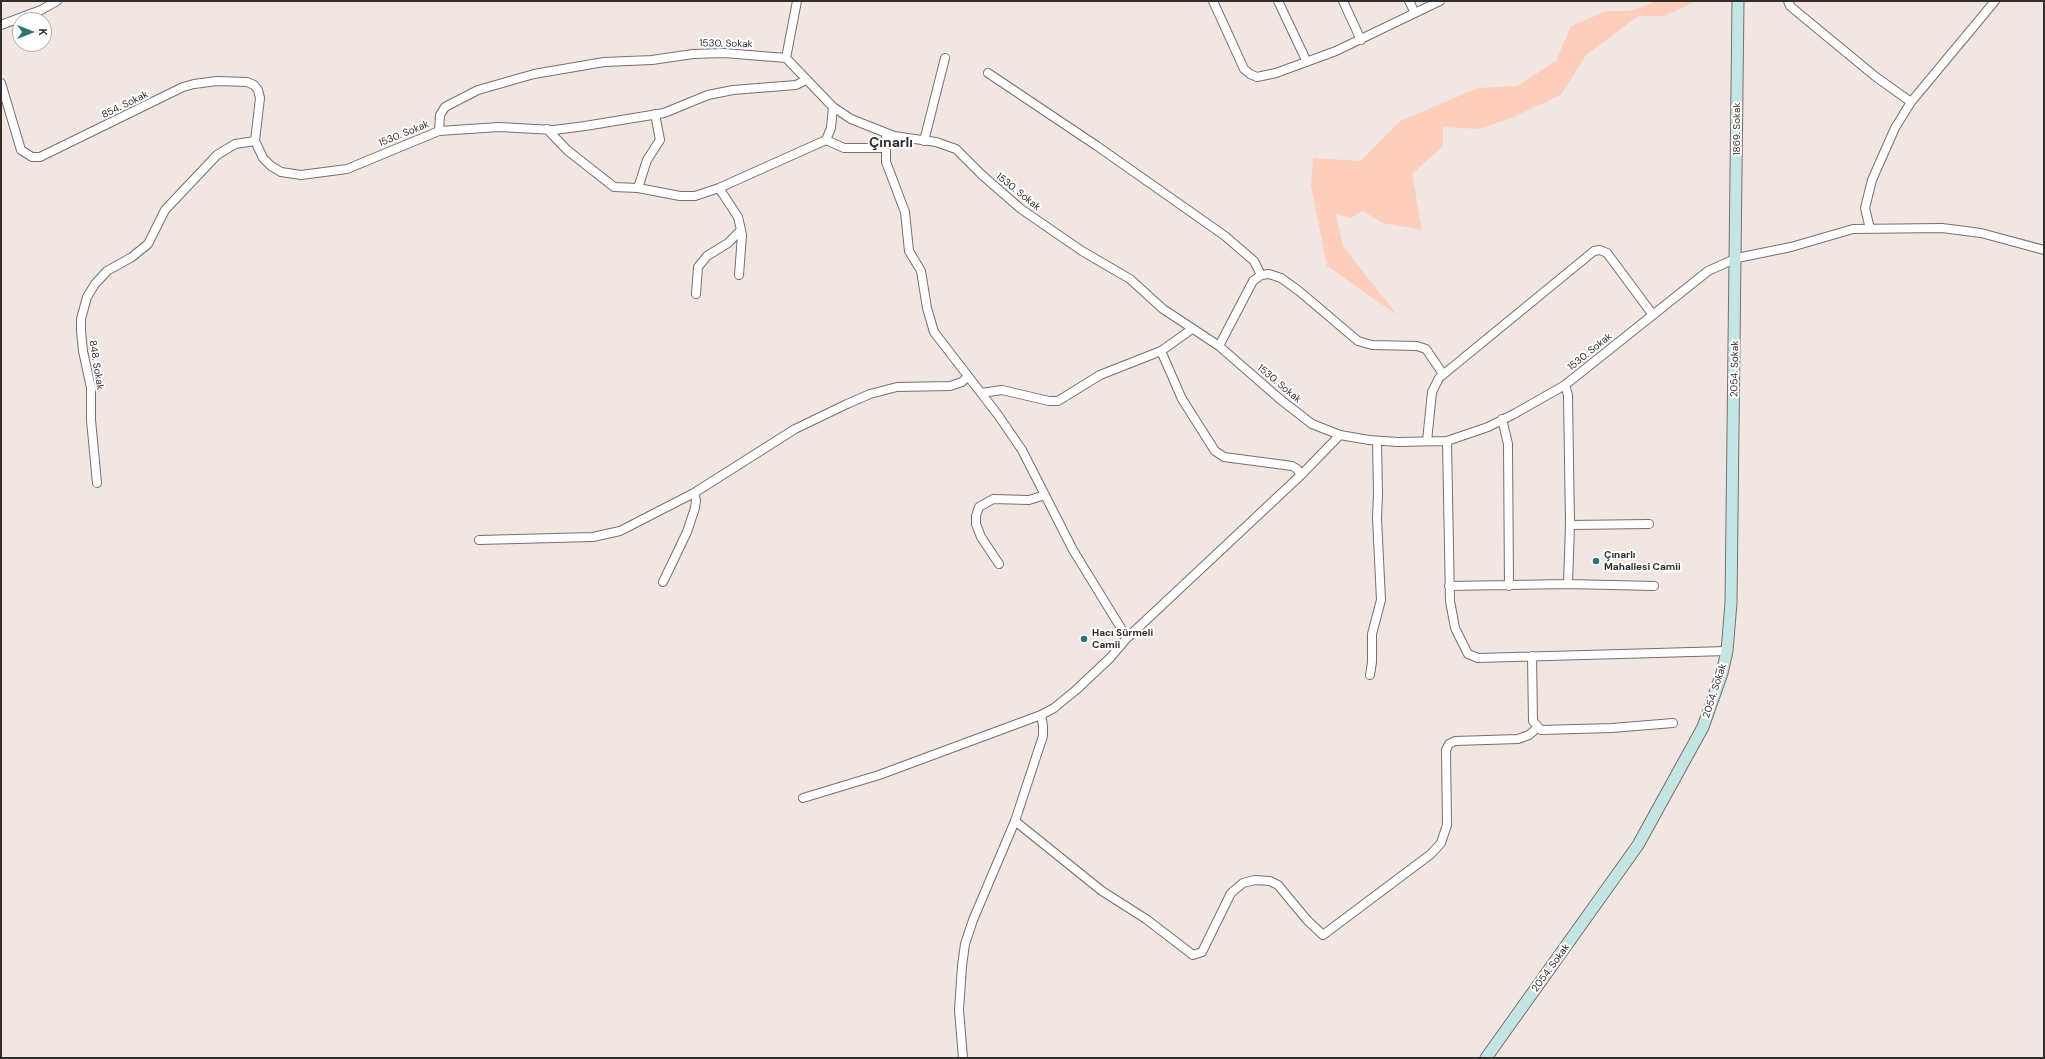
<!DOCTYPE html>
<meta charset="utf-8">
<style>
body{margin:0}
#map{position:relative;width:2045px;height:1059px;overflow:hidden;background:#f1e6e2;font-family:"DM Sans",sans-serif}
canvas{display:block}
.frame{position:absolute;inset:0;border:2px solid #322e2c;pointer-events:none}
.north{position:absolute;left:12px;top:12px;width:40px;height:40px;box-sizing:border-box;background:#fff;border:1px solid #adabab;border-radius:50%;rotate:90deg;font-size:11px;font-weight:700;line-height:16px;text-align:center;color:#322e2c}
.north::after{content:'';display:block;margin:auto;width:14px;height:18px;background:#2b7471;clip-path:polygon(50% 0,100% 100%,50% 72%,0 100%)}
</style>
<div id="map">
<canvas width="2045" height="1059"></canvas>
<div class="frame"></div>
<div class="north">K</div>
</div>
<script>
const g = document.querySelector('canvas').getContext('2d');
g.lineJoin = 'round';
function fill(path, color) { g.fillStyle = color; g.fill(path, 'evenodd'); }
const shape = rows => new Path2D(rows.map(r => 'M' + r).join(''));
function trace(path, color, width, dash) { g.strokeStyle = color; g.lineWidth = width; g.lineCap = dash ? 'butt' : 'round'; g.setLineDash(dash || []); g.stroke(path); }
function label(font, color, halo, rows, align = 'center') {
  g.font = font + ' "DM Sans",sans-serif'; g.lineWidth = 4; g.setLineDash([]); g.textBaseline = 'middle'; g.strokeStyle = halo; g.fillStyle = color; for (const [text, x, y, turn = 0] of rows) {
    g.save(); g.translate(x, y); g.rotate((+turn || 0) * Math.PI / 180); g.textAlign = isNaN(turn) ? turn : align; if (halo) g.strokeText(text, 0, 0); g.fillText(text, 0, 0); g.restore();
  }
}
fill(shape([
 [1657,1,1697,1,1664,16,1638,16,1586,55,1561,95,1511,118,1480,129,1443,127,1443,146,1412,174,1422,230,1383,223,1362,211,1351,218,1336,214,1343,246,1397,315,1327,266,1311,186,1313,158,1361,161,1400,121,1478,88,1517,86,1556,61,1571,26,1607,11,1629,11]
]), '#fecebc');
const street = shape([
 [1213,1,1244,69,1250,74,1257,77,1276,73,1336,51,1440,1],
 [1278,1,1307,62],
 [1343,1,1361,40],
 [1409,1,1415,13],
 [1788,1,1790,6,1808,21,1876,77,1911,102],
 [1,25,41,10,57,1],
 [786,58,797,1],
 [988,73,1097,146,1225,236,1254,261,1261,275],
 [1,83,21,150,32,157,40,157,183,87,194,84,217,81,247,82,254,85,258,90,260,98,255,141,263,158,271,166,281,172,301,175,347,169,439,131,440,115,445,107,478,90,534,74,604,62,652,60,693,54,724,53,786,58,833,107,851,119,894,136,936,142,956,149,982,175,1021,209,1082,251,1130,279,1163,309,1219,346,1281,400,1312,424,1340,435,1369,440,1398,442,1447,441,1488,427,1514,414,1565,385,1708,271,1737,258,1791,247,1853,229,1942,228,1981,233,2044,250],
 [547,129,567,150,614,187,638,188,680,196,695,196,719,188,826,140,831,128,833,107],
 [439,131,499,127,554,130,585,126,664,113,708,95,733,90,796,85,806,80],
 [826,140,844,148,886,148],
 [924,141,945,58],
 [638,188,647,160,660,140,655,114],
 [1870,229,1865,208,1872,180,1895,128,1911,102,1995,1],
 [739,275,742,235,741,230],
 [696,294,698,267,707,256,728,243,741,230,738,217,719,188],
 [1219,346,1253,281,1261,275,1269,274,1281,278,1299,291,1358,341,1372,345,1417,346,1426,349,1443,374],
 [1161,351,1182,399,1215,451,1224,457,1292,466,1297,469,1301,475],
 [981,393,1002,390,1049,401,1058,401,1100,375,1161,351,1192,329],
 [1502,419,1508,444,1509,586],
 [1427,441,1432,392,1439,378,1594,251,1600,250,1607,253,1653,315],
 [1447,441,1450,601,1455,628,1468,654,1478,658,1727,651],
 [97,483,91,420,91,388,83,351,81,331,81,319,87,297,95,284,107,271,132,257,148,244,165,210,217,155,235,144,255,141],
 [1570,525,1649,524],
 [479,540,593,537,620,531,694,493,795,429,847,404,870,394,897,387,950,386,962,382,968,376],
 [999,564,981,537,976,524,976,516,979,507,993,499,1029,500,1045,495],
 [663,582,687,532,695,508,696,500,694,493],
 [1568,584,1654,586],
 [1449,586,1568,584,1570,525,1568,395,1565,385],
 [1127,638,1301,475,1340,435],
 [1532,656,1533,721,1541,730,1612,728,1673,723],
 [1370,675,1372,662,1372,634,1381,600,1377,518,1378,494,1377,441],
 [803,798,879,775,1041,715,1054,708,1076,690,1110,658,1127,638,1073,550,1022,450,998,415,934,332,927,308,921,271,909,251,905,212,886,162,886,133],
 [1015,821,1102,891,1146,919,1193,955,1202,952,1231,893,1243,883,1255,880,1270,881,1278,885,1307,920,1323,935,1431,854,1441,843,1447,825,1446,750,1449,744,1455,741,1518,739,1529,735,1537,728],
 [963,1058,959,1010,962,966,965,944,973,920,1015,821,1043,736,1043,726,1041,715]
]);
const secondary = shape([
 [1486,1058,1638,845,1703,727,1722,673,1727,651,1731,603,1738,1]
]);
trace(street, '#796f6b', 10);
trace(secondary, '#796f6b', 13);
trace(street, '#fff', 8);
trace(secondary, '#c3e5e3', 11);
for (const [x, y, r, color] of [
 [1596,561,4,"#2b7471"],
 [1084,639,4,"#2b7471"]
]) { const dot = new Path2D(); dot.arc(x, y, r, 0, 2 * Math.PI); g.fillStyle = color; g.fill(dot); trace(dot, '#fff', 1.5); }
label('10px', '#322e2c', '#fff', [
 ["1530. Sokak",726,44,1],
 ["854. Sokak",125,105,-26],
 ["1869. Sokak",1737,129,-90],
 ["1530. Sokak",404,134,-22],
 ["1530. Sokak",1018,192,39],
 ["1530. Sokak",1590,352,-39],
 ["848. Sokak",96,365,81],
 ["2054. Sokak",1735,369,-89],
 ["1530. Sokak",1279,384,40],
 ["2054. Sokak",1715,691,-72],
 ["2054. Sokak",1551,968,-54]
]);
label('bold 10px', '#322e2c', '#fff', [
 ["Çınarlı",1604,555],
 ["Mahallesi Camii",1604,567],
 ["Hacı Sürmeli",1092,633],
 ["Camii",1092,645]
], 'left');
label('bold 14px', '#322e2c', '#fff', [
 ["Çınarlı",891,143]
]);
</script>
